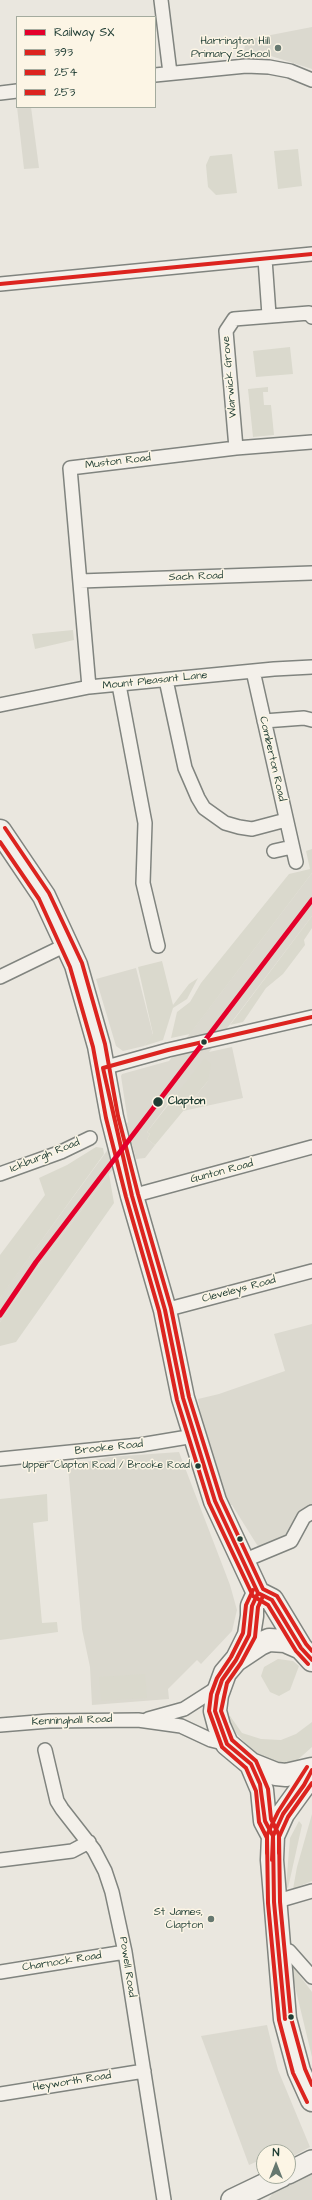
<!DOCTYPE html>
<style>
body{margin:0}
#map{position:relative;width:312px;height:2200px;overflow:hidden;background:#eae7df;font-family:"Architects Daughter",sans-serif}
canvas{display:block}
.legend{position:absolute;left:16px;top:16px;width:140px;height:92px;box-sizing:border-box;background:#fcf5e5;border:1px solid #a4ab9e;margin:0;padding:5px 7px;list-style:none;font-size:12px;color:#1f3d34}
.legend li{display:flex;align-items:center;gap:8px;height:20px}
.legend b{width:20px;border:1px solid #a4ab9e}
.north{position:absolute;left:256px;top:2144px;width:40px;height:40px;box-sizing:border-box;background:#fcf5e5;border:1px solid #a4ab9e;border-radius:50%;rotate:0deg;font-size:11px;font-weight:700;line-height:16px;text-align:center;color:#1f3d34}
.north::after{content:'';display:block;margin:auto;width:14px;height:18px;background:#667870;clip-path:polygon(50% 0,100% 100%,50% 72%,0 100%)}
</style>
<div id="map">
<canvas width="312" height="2200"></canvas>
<ul class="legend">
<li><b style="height:5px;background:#e4002b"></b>Railway SX</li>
<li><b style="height:5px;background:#dc241f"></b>393</li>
<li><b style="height:5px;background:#dc241f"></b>254</li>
<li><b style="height:5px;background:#dc241f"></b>253</li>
</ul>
<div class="north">N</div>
</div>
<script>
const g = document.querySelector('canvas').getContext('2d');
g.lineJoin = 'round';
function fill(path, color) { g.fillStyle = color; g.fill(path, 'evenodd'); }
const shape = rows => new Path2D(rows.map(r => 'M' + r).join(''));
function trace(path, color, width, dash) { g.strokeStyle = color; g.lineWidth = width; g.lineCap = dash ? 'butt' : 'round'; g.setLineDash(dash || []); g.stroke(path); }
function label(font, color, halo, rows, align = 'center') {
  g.font = font + ' "Architects Daughter",sans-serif'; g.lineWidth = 3; g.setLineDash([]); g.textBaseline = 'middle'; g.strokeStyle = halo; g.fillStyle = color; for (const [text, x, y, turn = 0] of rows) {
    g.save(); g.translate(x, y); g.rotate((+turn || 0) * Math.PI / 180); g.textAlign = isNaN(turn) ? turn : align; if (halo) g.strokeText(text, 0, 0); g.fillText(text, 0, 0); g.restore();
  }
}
fill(shape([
 [312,27,312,69,271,56,244,56,245,40],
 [17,107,31,107,39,168,24,169],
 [312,873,312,916,209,1052,232,1047,243,1098,183,1111,208,1081,174,1096,147,1132,150,1134,147,1139,155,1145,145,1158,136,1159,132,1144,34,1272,0,1322,0,1298,3,1293,128,1122,121,1076,122,1074,169,1061],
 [136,968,153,1035,144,1046,123,1051,116,1046,96,979],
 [312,1324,312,1506,289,1536,259,1548,232,1505,230,1505,218,1484,204,1432,198,1399,219,1394,285,1371,274,1334],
 [179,1452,230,1585,237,1610,232,1631,201,1664,197,1660,168,1689,169,1699,92,1705,90,1667,82,1629,68,1466,109,1457],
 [267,2025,278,2070,310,2147,288,2159,288,2152,264,2152,263,2172,258,2161,249,2165,201,2036],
 [312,2172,312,2200,268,2200,275,2190]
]), '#dbd9cf');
fill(shape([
 [298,149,302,186,278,189,274,151],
 [232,154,237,193,216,195,208,187,206,165,210,156],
 [290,347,293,374,256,377,253,351],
 [268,387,268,392,263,392,264,405,271,405,274,435,253,437,248,389],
 [73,630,74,640,35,649,32,634],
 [312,849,312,873,190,1034,171,1038,177,1012,190,1002,201,983,289,874,310,869,306,851],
 [312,916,312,928,304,940,305,945,283,974,266,988,243,1022,230,1025],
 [162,961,173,1005,189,984,198,978,187,999,173,1008,163,1040,144,1046,153,1034,138,967],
 [205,1058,211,1064,208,1081,155,1145,147,1139,150,1134,147,1132],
 [96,1147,103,1148,104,1154,0,1298,0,1255,45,1195,39,1178,67,1165],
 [109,1174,114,1203,16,1342,0,1346,0,1322,34,1272],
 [47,1494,48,1521,33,1523,42,1623,57,1622,58,1632,0,1640,0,1499],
 [278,1659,293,1661,299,1666,290,1690,279,1696,270,1692,261,1676,264,1667],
 [145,1674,147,1698,101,1701,99,1677],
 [230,1716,242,1733,261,1739,281,1740,296,1734,312,1722,312,1747,293,1764,285,1766,265,1760,250,1748,236,1733,226,1718],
 [312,1814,312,1881,293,1889,297,1867],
 [299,1821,302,1825,288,1888,286,1887,290,1838],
 [291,1964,312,1992,312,2057,290,1966]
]), '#dad9cd');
const minor = shape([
 [161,0,170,73],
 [155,75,246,66,269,67,290,71,312,80],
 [0,93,17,91],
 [265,259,269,315],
 [0,284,312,254],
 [236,448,226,331,234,319,309,313,312,317],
 [80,581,312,573],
 [253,671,296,862],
 [166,680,185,768,198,798,204,808,225,823,239,827,252,829,286,820],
 [119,685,145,823,143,883,158,946],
 [89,687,70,468,236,448,312,442],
 [0,705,89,687,274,669,312,667],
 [264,721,304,718,312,720],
 [274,851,292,847],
 [0,977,68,944],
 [103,1068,168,1050,312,1017],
 [0,1174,61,1152,90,1138],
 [132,1196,312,1147],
 [165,1310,312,1271],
 [0,1459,140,1445,194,1436],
 [243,1561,291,1541,304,1517,312,1512],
 [148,1719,184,1709,220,1686],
 [0,1725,49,1721,138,1720,181,1726,211,1740,227,1744],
 [45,1750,57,1801,62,1809,94,1850,105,1871,112,1892,125,1952,164,2200],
 [0,1860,72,1851,89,1842],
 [274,1902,312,1891],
 [278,1948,289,1951,312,1977],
 [0,1972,125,1952],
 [0,2094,144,2071]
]);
const primary = shape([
 [288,2173,312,2161],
 [232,2200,282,2176]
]);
const trunk = shape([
 [0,831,44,896,76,965,99,1046,112,1117,132,1196,165,1310,183,1398,215,1501,258,1593,272,1600,301,1648],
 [237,1659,249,1635,252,1616,252,1606,258,1593],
 [312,1660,301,1648,285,1641,269,1640,260,1644,236,1660,225,1673,217,1695,215,1711,219,1726,227,1744,251,1764,276,1774,286,1775,312,1769],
 [251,1764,262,1790,265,1821,273,1836],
 [312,1770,304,1785,283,1814,273,1836,272,1860,285,2019,299,2071,312,2100]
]);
trace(minor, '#80847f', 16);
trace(primary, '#80847f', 24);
trace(trunk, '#80847f', 25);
trace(minor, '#f3f0ea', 13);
trace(primary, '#f3f0ea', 21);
trace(trunk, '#f3f0ea', 22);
trace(shape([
 [0,284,312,254],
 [103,1068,132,1196,165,1310,183,1398,215,1501,258,1593,272,1600,301,1648,312,1660],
 [103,1068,168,1050,312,1017],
 [258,1593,252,1606,249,1635,236,1660,222,1680,217,1695,215,1711,227,1744,251,1764,260,1784,265,1821,273,1836,272,1860],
 [285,2019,274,1902,273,1836,283,1814,304,1785,312,1770]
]), '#dc241f', 4);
trace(shape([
 [0,842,39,899,70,967,93,1047,106,1118,126,1197,159,1311,177,1400,209,1503,253,1596,268,1605,296,1651,308,1664],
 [253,1590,246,1605,243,1633,231,1657,217,1678,211,1694,209,1711,222,1747,246,1768,256,1791,259,1822,267,1838,268,1903,279,2020,293,2073,307,2102],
 [279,1853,279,1837,288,1817,312,1783]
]), '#dc241f', 4);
trace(shape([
 [5,828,49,893,82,963,105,1044,118,1116,138,1194,171,1308,189,1397,221,1499,263,1589,277,1596,306,1644,312,1651],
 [263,1596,258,1607,255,1637,241,1663,227,1683,221,1711,232,1740,256,1761,268,1789,271,1819,279,1835,280,1902,291,2018,305,2069,312,2085],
 [267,1853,267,1835,278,1812,307,1767]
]), '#dc241f', 4);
trace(shape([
 [0,1315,36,1262,312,900]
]), '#e4002b', 5);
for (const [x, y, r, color] of [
 [278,48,4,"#667870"],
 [204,1042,3.5,"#1f3d34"],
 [158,1102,5.5,"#1f3d34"],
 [198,1466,3.5,"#1f3d34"],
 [240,1539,3.5,"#1f3d34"],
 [211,1919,4,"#667870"],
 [291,2017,3.5,"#1f3d34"]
]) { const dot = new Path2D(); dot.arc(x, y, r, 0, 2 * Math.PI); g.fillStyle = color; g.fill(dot); trace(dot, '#fcf5e5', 1.5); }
label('10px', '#1f3d34', '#fcf5e5', [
 ["Upper Clapton Road / Brooke Road",190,1466]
], 'right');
label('11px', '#1f3d34', '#fcf5e5', [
 ["Harrington Hill",270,42],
 ["Primary School",270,55],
 ["St James,",203,1913],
 ["Clapton",203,1926]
], 'right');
label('11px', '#1f3d34', '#fcf5e5', [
 ["Warwick Grove",230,377,-95],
 ["Muston Road",118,462,-7],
 ["Sach Road",196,577,-2],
 ["Mount Pleasant Lane",155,681,-6],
 ["Comberton Road",272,759,77],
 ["Ickburgh Road",45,1156,-22],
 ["Gunton Road",222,1172,-15],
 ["Cleveleys Road",239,1290,-15],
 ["Brooke Road",109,1448,-6],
 ["Kenninghall Road",72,1721,-2],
 ["Charnock Road",62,1962,-9],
 ["Powell Road",127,1967,81],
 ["Heyworth Road",72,2082,-9]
]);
label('bold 11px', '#1f3d34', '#fcf5e5', [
 ["Clapton",168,1102]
], 'left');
</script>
